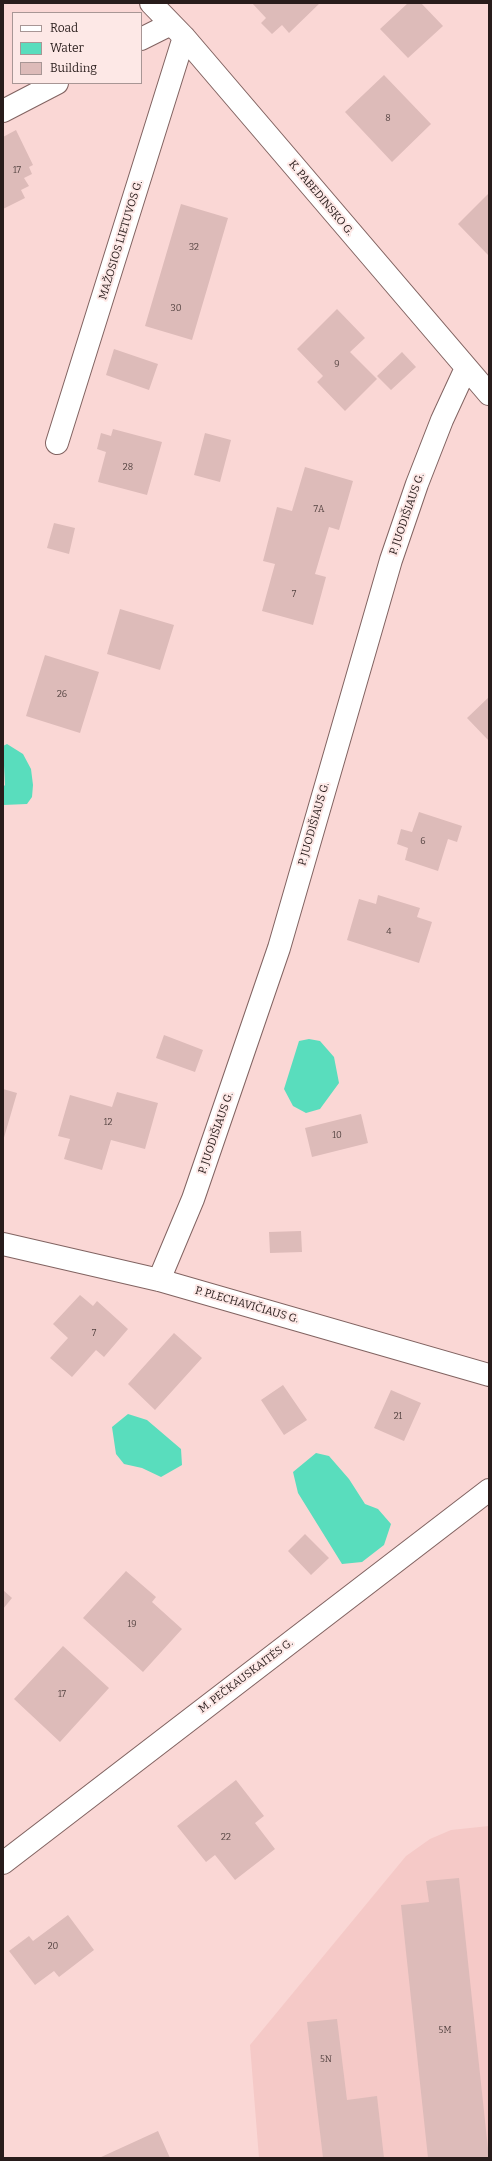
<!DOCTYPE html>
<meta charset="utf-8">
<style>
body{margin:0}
#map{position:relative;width:492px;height:2161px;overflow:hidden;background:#fad7d5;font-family:Bitter,serif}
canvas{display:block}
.frame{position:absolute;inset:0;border:4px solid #281c1b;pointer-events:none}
.legend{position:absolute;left:12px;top:12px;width:130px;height:72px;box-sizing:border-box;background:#fde8e6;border:1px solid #a89695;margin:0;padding:5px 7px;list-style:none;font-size:12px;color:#281c1b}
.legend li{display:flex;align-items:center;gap:8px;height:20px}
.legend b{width:20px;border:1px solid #a89695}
</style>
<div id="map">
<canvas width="492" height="2161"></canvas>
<div class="frame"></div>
<ul class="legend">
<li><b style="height:5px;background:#fff"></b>Road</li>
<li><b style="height:11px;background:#59ddbd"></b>Water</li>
<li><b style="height:11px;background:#ddbbb9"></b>Building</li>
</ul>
</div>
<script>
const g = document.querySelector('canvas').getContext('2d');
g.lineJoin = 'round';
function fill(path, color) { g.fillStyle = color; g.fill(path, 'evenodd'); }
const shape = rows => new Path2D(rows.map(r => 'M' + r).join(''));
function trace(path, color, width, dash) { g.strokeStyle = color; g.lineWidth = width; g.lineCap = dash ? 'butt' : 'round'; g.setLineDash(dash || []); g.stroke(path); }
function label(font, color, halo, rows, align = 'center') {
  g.font = font + ' Bitter,serif'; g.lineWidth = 4; g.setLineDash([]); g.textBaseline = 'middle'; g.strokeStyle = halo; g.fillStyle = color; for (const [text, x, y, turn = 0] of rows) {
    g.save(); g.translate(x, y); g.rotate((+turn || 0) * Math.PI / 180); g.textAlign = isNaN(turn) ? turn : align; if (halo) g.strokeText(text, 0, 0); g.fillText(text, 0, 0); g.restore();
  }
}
fill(shape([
 [489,1826,489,2158,259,2158,250,2045,406,1856,430,1839,451,1830]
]), '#f5c9c7');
fill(shape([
 [7,744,23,754,31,769,33,785,32,797,27,804,3,805,3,787,5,785,3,746],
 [309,1039,320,1041,334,1057,339,1083,320,1109,306,1113,293,1106,284,1089,299,1041],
 [128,1414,147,1420,181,1449,182,1465,161,1477,142,1468,124,1464,116,1454,112,1427],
 [316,1453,329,1456,349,1479,365,1504,378,1509,391,1524,384,1545,362,1562,342,1564,298,1493,293,1472]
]), '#59ddbd');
fill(shape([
 [252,3,320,3,289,33,282,25,272,34,261,23,266,18],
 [408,3,421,3,443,26,408,58,380,29],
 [384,75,431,124,392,162,345,112],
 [16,130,33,165,29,167,32,174,24,178,29,186,21,190,25,198,3,209,3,137],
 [489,193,489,256,458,224],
 [181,204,228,218,192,340,145,326],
 [337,309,365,338,350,352,377,379,345,411,317,382,323,376,297,349],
 [114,349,158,364,149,390,106,375],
 [402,352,416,367,391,390,377,376],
 [113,429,162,442,147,495,98,482,106,452,97,449,101,433,111,436],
 [205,433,231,440,220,482,194,475],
 [305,467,353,481,339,530,329,527,315,574,326,577,313,625,262,611,275,564,263,561,277,507,292,511],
 [54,523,75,528,69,554,47,548],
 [120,609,174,625,160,670,107,654],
 [45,655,99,672,80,733,26,716],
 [489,697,489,741,467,718],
 [419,812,462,826,457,842,448,839,438,871,405,860,408,848,397,844,401,829,412,832],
 [378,895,420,908,417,917,432,922,419,963,347,940,359,899,376,904],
 [164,1035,203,1050,195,1072,156,1058],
 [3,1089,17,1093,3,1141],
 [117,1092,158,1103,145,1149,111,1140,102,1170,64,1159,70,1139,58,1136,70,1095,112,1107],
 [361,1114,368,1143,312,1157,305,1128],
 [301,1231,302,1252,270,1253,269,1232],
 [80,1295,93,1306,97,1301,128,1329,104,1357,96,1350,72,1377,50,1358,68,1338,53,1324],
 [174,1333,202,1358,155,1410,128,1384],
 [283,1385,307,1420,284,1435,261,1400],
 [391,1390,421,1403,404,1441,374,1428],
 [305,1534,329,1558,311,1575,288,1551],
 [126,1571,156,1597,152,1602,182,1629,143,1672,83,1618],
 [3,1590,12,1598,3,1609],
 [63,1646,109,1688,60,1742,14,1699],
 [236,1780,264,1816,255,1823,275,1849,235,1880,215,1855,206,1862,177,1826],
 [459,1878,489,2158,428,2158,401,1905,429,1902,426,1881],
 [68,1915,94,1950,59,1977,54,1971,35,1985,9,1951,29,1936,33,1941],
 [337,2019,347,2100,377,2096,384,2158,323,2158,307,2022],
 [158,2131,170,2158,99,2158]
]), '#ddbbb9');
const minor = shape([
 [151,3,184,37,489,394],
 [141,39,171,24],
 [3,111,57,83],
 [57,443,184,37],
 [3,1244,159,1280,489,1375],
 [159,1280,193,1199,279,948,391,560,417,484,442,420,466,368],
 [3,1863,489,1490]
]);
trace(minor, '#816361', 24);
trace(minor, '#fff', 22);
label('9px', '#554442', null, [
 ["8",388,118],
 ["17",17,170],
 ["32",194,247],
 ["30",176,308],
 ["9",337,364],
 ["28",128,467],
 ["7A",319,509],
 ["7",294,594],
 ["26",62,694],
 ["6",423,841],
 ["4",389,931],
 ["12",108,1122],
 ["10",337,1135],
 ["7",94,1333],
 ["21",398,1416],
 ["19",132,1624],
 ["17",62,1694],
 ["22",226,1837],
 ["20",53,1946],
 ["5M",445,2030],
 ["5N",326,2059]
]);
label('11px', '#281c1b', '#fde8e6', [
 ["K. PABEDINSKO G.",321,198,50],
 ["MAŽOSIOS LIETUVOS G.",121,240,-73],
 ["P. JUODIŠIAUS G.",407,514,-71],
 ["P. JUODIŠIAUS G.",314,824,-74],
 ["P. JUODIŠIAUS G.",216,1133,-71],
 ["P. PLECHAVIČIAUS G.",247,1305,16],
 ["M. PEČKAUSKAITĖS G.",246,1676,-37]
]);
</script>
